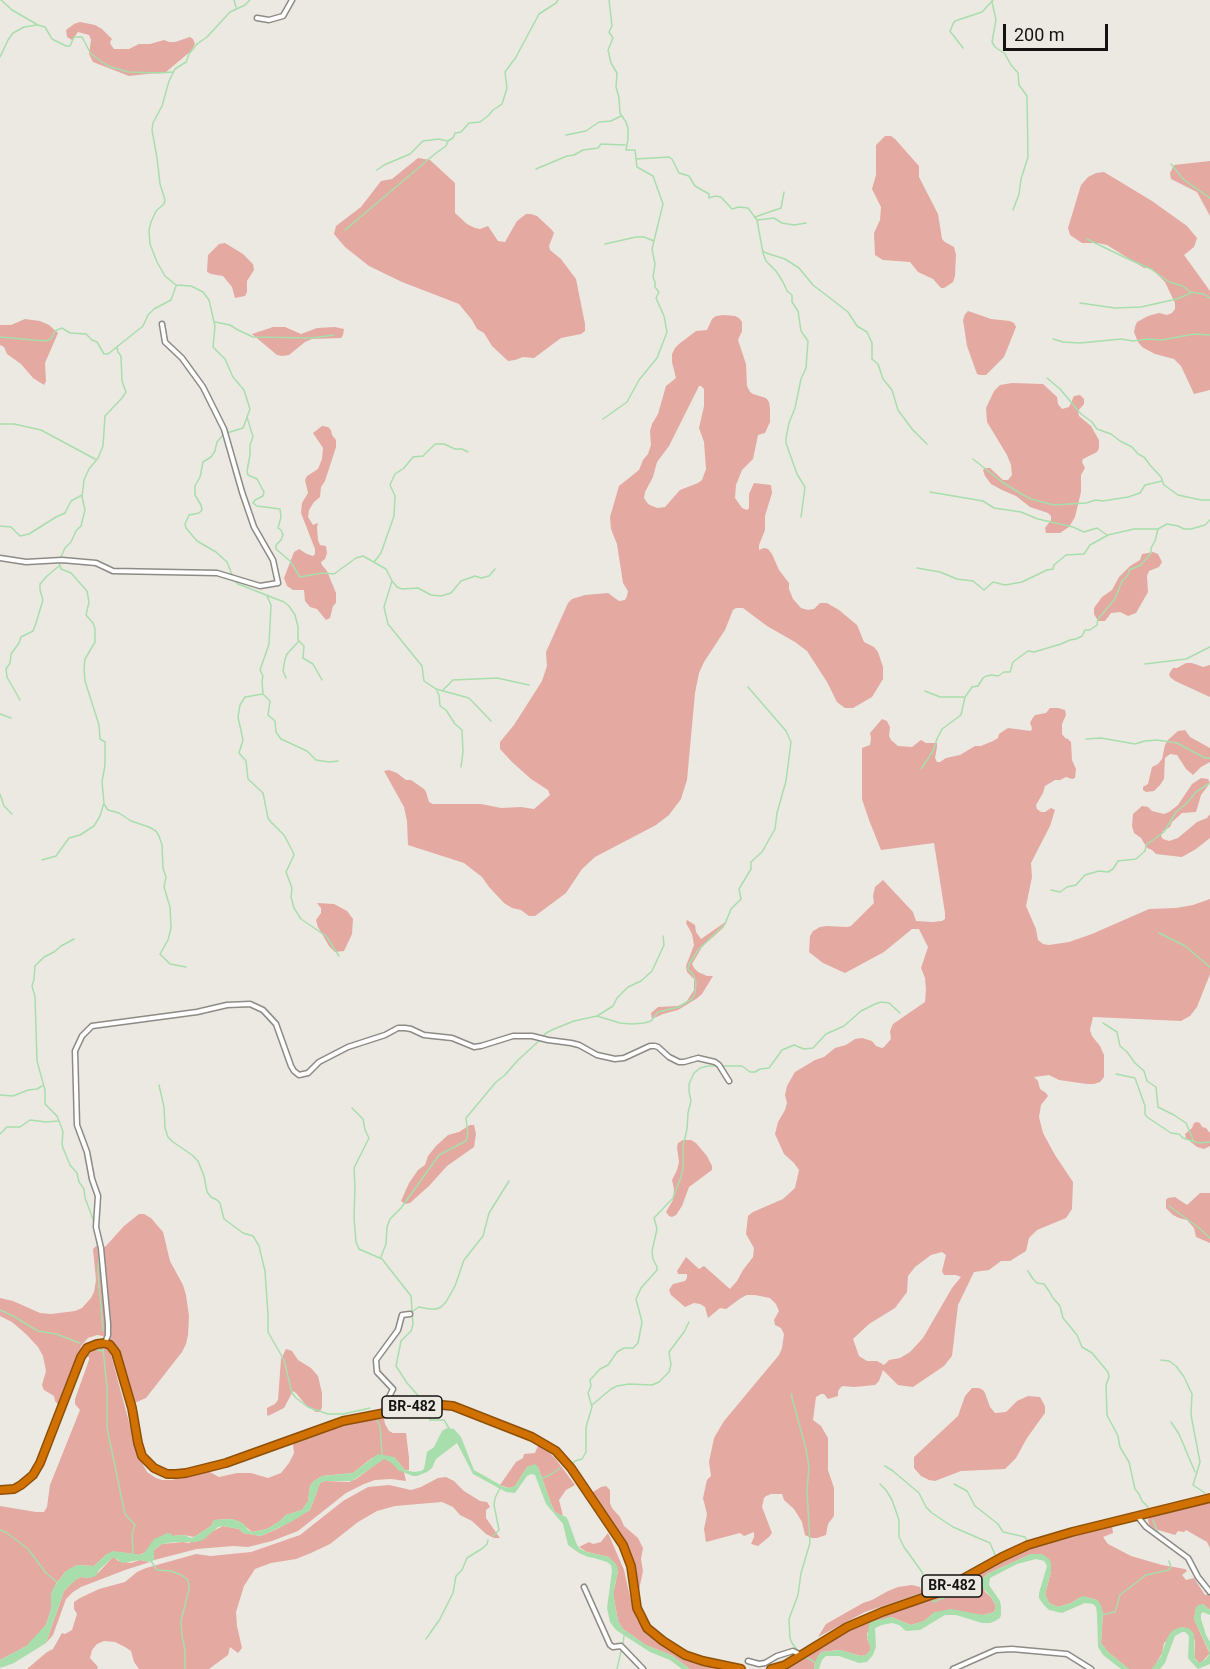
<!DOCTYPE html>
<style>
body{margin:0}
#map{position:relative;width:1210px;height:1669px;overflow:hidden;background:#ece9e3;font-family:Roboto,sans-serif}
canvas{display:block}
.scale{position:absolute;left:1003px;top:24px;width:105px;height:27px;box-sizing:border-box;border:3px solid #141311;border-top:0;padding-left:8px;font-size:18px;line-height:21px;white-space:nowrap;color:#141311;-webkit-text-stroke:4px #ece9e3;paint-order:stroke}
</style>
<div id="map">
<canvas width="1210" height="1669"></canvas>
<div class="scale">200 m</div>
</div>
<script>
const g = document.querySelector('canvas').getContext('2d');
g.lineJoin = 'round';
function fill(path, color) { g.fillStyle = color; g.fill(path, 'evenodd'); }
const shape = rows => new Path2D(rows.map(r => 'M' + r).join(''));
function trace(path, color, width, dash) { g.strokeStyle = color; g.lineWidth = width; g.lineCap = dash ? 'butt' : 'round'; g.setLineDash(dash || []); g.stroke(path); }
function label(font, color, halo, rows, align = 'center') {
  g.font = font + ' Roboto,sans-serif'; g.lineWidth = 6; g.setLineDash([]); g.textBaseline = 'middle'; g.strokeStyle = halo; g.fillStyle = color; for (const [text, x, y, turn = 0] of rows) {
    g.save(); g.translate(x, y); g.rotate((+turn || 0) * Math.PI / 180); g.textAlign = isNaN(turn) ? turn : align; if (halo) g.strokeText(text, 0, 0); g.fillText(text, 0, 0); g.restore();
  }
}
fill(shape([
 [80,22,95,25,102,29,112,39,110,42,111,45,114,49,129,49,139,44,150,44,164,40,169,42,175,42,190,37,193,39,195,44,191,51,166,72,129,76,93,62,89,54,91,40,89,35,78,32,72,40,67,37,66,30,74,24],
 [885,136,891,136,895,139,919,166,919,177,938,214,942,239,945,242,954,247,956,255,955,276,953,282,944,288,941,288,933,279,918,272,910,262,883,260,875,255,874,233,880,220,881,207,872,189,876,175,876,145],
 [418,158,430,160,455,183,455,213,467,224,475,228,480,229,488,226,498,241,505,242,517,221,526,214,531,214,537,216,552,230,554,233,549,246,550,250,561,259,576,279,585,324,585,331,581,334,561,338,534,358,523,357,515,360,508,361,492,346,484,333,477,329,472,320,459,304,402,282,369,266,345,247,334,234,336,226,361,207,381,181,392,179],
 [1210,161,1210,216,1197,192,1171,179,1170,173,1174,165],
 [1104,172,1152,201,1187,226,1197,238,1194,247,1184,255,1210,291,1210,390,1194,394,1181,366,1174,359,1155,354,1142,347,1138,342,1134,332,1135,327,1137,322,1148,316,1159,313,1167,315,1172,313,1175,309,1175,303,1165,282,1153,270,1148,268,1144,268,1107,245,1098,243,1082,243,1070,235,1068,228,1081,185,1088,177,1096,173],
 [225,243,243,254,253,264,254,270,247,281,247,292,245,296,235,298,232,287,223,276,211,274,207,272,208,255,219,244],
 [968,311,991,319,1010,321,1014,323,1016,327,1004,357,986,375,980,375,977,374,967,346,963,320,965,314],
 [724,315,735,316,739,318,742,322,742,331,738,340,746,364,747,386,750,392,753,394,766,398,769,402,770,408,770,422,765,433,758,435,753,459,742,470,736,485,735,498,742,508,747,510,749,508,749,494,754,483,771,485,772,493,765,516,765,530,759,545,759,550,764,548,768,549,772,554,779,570,789,583,789,589,793,599,801,608,808,610,814,609,820,603,827,603,839,610,857,625,864,642,874,647,878,652,883,667,883,679,872,697,853,708,845,708,837,702,827,682,807,651,795,642,767,626,743,608,736,608,733,610,725,630,704,662,699,673,695,693,687,780,681,799,669,815,656,825,595,857,582,869,566,893,535,916,529,916,521,910,512,908,504,903,489,887,482,877,464,863,408,845,407,821,404,807,384,771,389,770,397,773,406,780,411,780,424,789,426,792,429,802,433,804,481,804,501,808,521,807,534,809,550,795,548,790,531,779,512,762,500,749,500,742,514,725,542,681,547,666,546,652,568,603,572,599,585,595,608,593,619,601,625,600,627,596,628,591,623,583,617,544,611,529,610,517,619,486,639,470,643,460,648,454,651,445,650,431,652,424,658,414,666,386,676,378,672,362,672,354,675,348,679,344,696,331,707,330,712,319,716,316],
 [699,386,701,386,704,389,704,406,699,428,704,442,706,469,702,480,698,483,680,490,665,507,658,508,652,506,648,504,644,498,645,492,653,477,657,462,669,446],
 [25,319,40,321,49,325,58,333,45,363,46,381,44,385,33,378,21,364,7,354,4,347,0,345,0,325,11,325],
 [273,327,285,327,301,334,317,328,335,327,344,329,343,335,341,338,312,339,305,342,289,355,282,356,277,355,252,334],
 [1012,383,1043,384,1057,397,1058,404,1062,409,1069,407,1074,396,1080,395,1084,399,1084,404,1078,411,1079,416,1091,426,1099,440,1099,448,1097,452,1083,459,1082,462,1085,468,1081,475,1081,492,1075,517,1069,527,1060,533,1046,533,1045,528,1051,520,1051,516,1048,513,1030,507,1016,496,1002,490,991,484,985,476,983,470,985,468,990,468,1003,480,1008,480,1012,475,1011,465,1007,455,987,422,986,408,994,391,1000,385],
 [322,426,328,427,331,430,332,435,336,440,336,447,325,481,321,487,320,497,314,502,309,510,308,517,313,525,318,523,317,527,318,540,320,545,326,546,327,553,325,559,321,562,322,565,327,571,336,593,336,603,333,606,330,618,326,620,317,609,310,607,305,601,304,590,293,590,287,586,284,578,294,552,299,549,307,554,313,556,315,554,315,549,301,513,302,503,308,493,305,480,307,476,318,469,322,459,323,448,313,433],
 [1153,552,1158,554,1162,562,1159,567,1149,571,1147,576,1148,592,1136,613,1128,616,1120,612,1111,613,1105,621,1098,621,1094,614,1094,608,1102,597,1112,590,1119,577,1130,566,1140,560,1142,554],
 [1186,663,1192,663,1203,667,1210,665,1210,697,1175,681,1170,677,1169,674,1173,668,1177,668],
 [1050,708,1058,708,1065,710,1066,715,1062,724,1062,734,1065,738,1068,739,1071,742,1072,760,1076,769,1075,778,1072,779,1066,777,1060,780,1055,780,1045,786,1043,793,1036,805,1037,809,1041,812,1045,812,1051,808,1055,810,1050,826,1031,863,1032,877,1026,906,1036,929,1038,940,1043,944,1049,945,1069,942,1092,934,1149,909,1176,908,1193,905,1210,899,1210,974,1197,1007,1190,1016,1181,1021,1093,1017,1090,1030,1092,1036,1100,1046,1104,1055,1104,1077,1100,1082,1094,1084,1087,1084,1059,1080,1049,1075,1034,1077,1038,1081,1040,1089,1046,1093,1048,1096,1041,1105,1039,1117,1043,1133,1055,1155,1073,1182,1072,1209,1066,1218,1037,1230,1029,1238,1026,1251,1010,1261,1001,1261,989,1270,974,1272,958,1305,952,1356,944,1366,913,1387,898,1385,883,1370,879,1381,875,1385,854,1387,843,1386,841,1387,838,1391,838,1396,828,1399,824,1394,821,1394,816,1397,813,1420,821,1426,828,1438,828,1470,834,1488,834,1516,828,1524,826,1535,817,1538,811,1538,805,1535,802,1522,794,1509,784,1500,782,1494,771,1494,766,1496,764,1498,762,1507,772,1533,769,1537,758,1546,751,1544,754,1537,754,1532,744,1536,740,1533,706,1542,704,1529,707,1514,703,1498,707,1480,711,1476,709,1462,714,1438,724,1421,779,1355,782,1348,784,1334,781,1328,775,1325,774,1320,779,1311,776,1304,770,1298,755,1295,747,1295,741,1298,726,1309,720,1308,708,1318,705,1307,700,1304,694,1303,685,1307,671,1295,669,1290,673,1284,685,1281,687,1278,687,1274,678,1274,677,1271,686,1257,699,1269,704,1266,730,1289,737,1281,743,1270,753,1257,754,1248,746,1234,748,1216,753,1212,783,1199,795,1188,799,1170,794,1163,784,1154,775,1134,778,1122,785,1110,787,1103,785,1095,787,1086,795,1072,815,1060,824,1057,835,1048,846,1045,855,1039,862,1038,872,1041,876,1046,882,1048,884,1047,891,1039,890,1031,893,1024,925,1002,926,989,925,978,921,968,928,947,919,929,912,929,884,952,845,973,823,963,809,952,810,936,813,931,820,927,827,926,847,927,851,926,874,903,873,896,875,887,883,880,913,912,916,921,932,922,942,921,945,919,945,913,934,843,881,850,869,820,862,799,862,748,870,745,871,738,870,733,882,719,887,721,890,727,889,736,891,740,898,746,912,747,921,740,926,743,937,743,937,747,935,758,937,762,940,762,946,758,960,755,975,746,981,746,993,741,998,738,999,734,1008,728,1031,731,1032,728,1030,723,1032,719,1035,715,1046,713],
 [942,1252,946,1255,942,1271,944,1275,956,1275,961,1277,952,1288,923,1338,910,1352,900,1358,889,1360,884,1365,877,1361,867,1361,859,1356,853,1339,869,1324,895,1308,907,1292,908,1276,915,1267,931,1255],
 [1185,730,1190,737,1210,748,1210,762,1201,767,1193,775,1186,769,1177,755,1170,754,1165,758,1164,779,1160,785,1154,791,1146,792,1143,790,1143,787,1148,784,1152,767,1158,764,1162,759,1165,745,1168,740,1178,731],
 [1201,778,1208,779,1210,783,1201,795,1196,812,1182,813,1172,822,1170,827,1163,831,1161,836,1163,839,1169,841,1178,838,1197,822,1207,818,1210,814,1210,838,1196,849,1182,857,1156,854,1152,850,1147,848,1141,838,1134,833,1132,826,1133,814,1142,806,1148,807,1152,811,1164,814,1169,812,1178,805,1192,784],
 [317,903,334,904,347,911,353,919,352,934,344,951,335,952,329,946,318,927,316,920,321,913,321,908],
 [687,920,695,925,696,932,701,939,727,921,723,928,702,947,692,964,694,968,698,972,707,976,713,976,702,994,696,999,678,1010,663,1014,652,1019,651,1013,658,1007,678,1006,682,1004,687,1001,694,990,694,979,687,972,686,966,694,945,692,934,686,923],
 [1197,1122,1200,1123,1202,1127,1206,1128,1210,1133,1210,1146,1204,1149,1197,1147,1186,1138,1185,1134,1192,1128,1194,1123],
 [470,1125,474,1125,476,1134,474,1147,447,1166,429,1186,410,1203,405,1204,401,1201,409,1183,418,1170,425,1165,428,1156,436,1146,448,1135,459,1132],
 [683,1140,691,1140,696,1143,707,1156,712,1166,712,1170,689,1187,682,1206,676,1215,672,1217,669,1216,666,1212,673,1200,674,1189,672,1180,677,1170,679,1162,677,1147,678,1143],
 [1200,1193,1210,1193,1210,1243,1196,1237,1194,1228,1187,1220,1179,1218,1173,1215,1166,1208,1166,1200,1168,1198,1175,1197,1187,1205],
 [139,1214,144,1214,151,1218,163,1232,170,1261,183,1285,186,1295,189,1316,188,1335,186,1344,182,1352,146,1398,132,1404,112,1343,103,1336,97,1335,88,1338,81,1346,78,1363,60,1406,55,1401,54,1396,44,1390,42,1385,46,1371,43,1356,38,1347,27,1335,12,1322,0,1316,0,1298,13,1301,40,1313,51,1314,75,1311,82,1308,91,1298,94,1292,96,1280,93,1249,96,1246,101,1244,105,1247,124,1226],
 [95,1343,109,1347,138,1456,147,1472,156,1478,162,1480,172,1480,208,1471,219,1477,237,1473,251,1473,268,1478,281,1473,289,1463,294,1453,293,1444,338,1425,383,1414,385,1424,389,1431,393,1433,406,1433,409,1458,409,1470,405,1470,394,1457,372,1458,353,1473,322,1476,314,1481,310,1486,308,1501,302,1510,286,1515,280,1521,267,1529,252,1532,240,1522,232,1519,214,1520,211,1526,194,1537,184,1535,172,1536,140,1555,119,1552,107,1554,94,1566,77,1565,65,1572,56,1584,51,1594,51,1609,47,1622,41,1636,34,1642,0,1660,0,1506,36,1512,44,1512,47,1507,50,1485,80,1410,75,1404,75,1399,89,1360,89,1357,85,1356],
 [286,1349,292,1351,298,1360,311,1368,318,1376,322,1393,322,1407,320,1412,316,1412,305,1404,296,1393,293,1391,284,1408,268,1416,267,1414,267,1408,275,1404,278,1400,281,1359],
 [972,1388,979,1388,983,1390,985,1393,990,1407,995,1413,1006,1412,1017,1401,1028,1396,1040,1397,1045,1406,1045,1413,1027,1438,1016,1458,1005,1469,961,1471,935,1481,929,1480,921,1476,914,1468,914,1457,958,1416,965,1396],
 [539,1444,555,1458,575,1485,566,1490,559,1500,563,1516,555,1512,552,1506,538,1467,535,1465,527,1467,515,1486,509,1488,500,1485,516,1462,523,1458,524,1454,535,1453],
 [383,1459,387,1459,404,1472,406,1481,391,1479,375,1480,364,1484,346,1493,298,1531,272,1541,248,1547,233,1546,197,1549,154,1560,154,1550,162,1544,183,1542,189,1543,223,1526,239,1529,243,1533,261,1536,279,1528,310,1510,320,1483,325,1481,349,1482,356,1479],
 [446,1477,454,1481,464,1491,480,1501,487,1502,490,1507,486,1510,486,1518,500,1538,494,1538,486,1534,472,1521,460,1515,453,1507,442,1502,395,1506,377,1511,358,1522,330,1544,311,1553,296,1559,271,1563,255,1569,244,1586,236,1612,237,1626,242,1648,238,1653,230,1647,228,1655,209,1669,139,1669,134,1662,131,1651,125,1647,115,1642,104,1641,97,1644,92,1650,90,1658,98,1667,97,1669,27,1669,47,1652,53,1649,62,1633,65,1634,72,1630,77,1614,74,1609,74,1602,80,1598,99,1589,125,1582,137,1572,146,1568,196,1554,211,1556,251,1552,300,1535,343,1501,368,1487,389,1485,411,1490,421,1487,438,1478],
 [606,1486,610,1490,610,1503,612,1508,620,1517,624,1526,638,1538,643,1548,641,1559,643,1571,638,1595,627,1564,613,1532,588,1495,601,1487],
 [1210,1501,1210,1548,1207,1542,1186,1530,1184,1532,1178,1531,1175,1535,1155,1529,1149,1525,1148,1520,1149,1517],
 [1112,1525,1113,1533,1103,1537,1108,1544,1131,1556,1162,1565,1185,1569,1187,1571,1182,1575,1186,1580,1194,1578,1205,1595,1210,1593,1210,1610,1203,1604,1196,1608,1194,1619,1209,1652,1209,1654,1202,1662,1199,1663,1195,1658,1195,1640,1183,1627,1164,1643,1162,1653,1154,1667,1152,1669,1129,1669,1108,1652,1101,1643,1103,1613,1097,1600,1086,1597,1081,1597,1071,1603,1058,1607,1049,1603,1045,1594,1051,1572,1045,1556,1031,1554,987,1574,982,1579,985,1592,991,1597,996,1606,994,1612,983,1615,935,1612,924,1621,911,1625,891,1617,867,1633,867,1638,870,1646,870,1651,866,1655,861,1656,839,1650,821,1652,815,1663,814,1669,775,1669,841,1631,911,1604,1020,1550],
 [608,1533,624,1570,633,1610,637,1620,644,1630,666,1647,679,1655,733,1669,690,1669,673,1656,646,1645,623,1629,618,1621,614,1599,614,1590,618,1571,609,1557,587,1552,579,1547,589,1542,593,1544,601,1542],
 [112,1558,115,1558,118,1561,131,1563,140,1560,150,1562,125,1570,81,1587,73,1592,66,1599,53,1635,46,1643,64,1591,75,1580,81,1577,89,1578,98,1573],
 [912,1585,920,1587,922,1593,865,1612,818,1637,826,1624,863,1603,872,1600,888,1591,898,1587]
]), '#e4a9a0');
fill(shape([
 [447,1428,454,1429,461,1437,474,1470,504,1487,509,1488,515,1486,527,1467,535,1464,538,1467,552,1506,555,1512,566,1517,568,1520,577,1545,580,1549,587,1552,609,1557,617,1565,618,1571,614,1590,614,1599,618,1621,623,1629,646,1645,673,1656,690,1669,682,1669,670,1660,650,1652,616,1630,610,1622,607,1608,612,1571,611,1565,607,1562,594,1558,588,1557,579,1553,568,1545,563,1524,546,1504,535,1475,531,1474,527,1476,515,1493,506,1492,473,1474,457,1443,436,1459,432,1468,427,1472,417,1476,413,1476,398,1470,392,1463,384,1459,352,1481,325,1481,320,1483,310,1510,291,1522,261,1536,243,1533,239,1529,223,1526,218,1527,203,1540,196,1542,174,1542,162,1544,154,1550,154,1560,151,1562,140,1560,122,1563,115,1558,112,1558,99,1570,96,1576,89,1578,81,1577,75,1580,64,1591,46,1643,14,1663,0,1668,0,1660,34,1642,41,1636,47,1622,51,1609,51,1594,53,1589,65,1572,71,1568,77,1565,94,1566,107,1554,113,1551,141,1555,145,1552,154,1539,168,1533,172,1534,172,1536,184,1535,191,1538,194,1537,211,1526,214,1520,232,1519,240,1522,244,1524,248,1530,252,1532,267,1529,280,1521,286,1515,302,1510,308,1501,310,1486,314,1481,322,1476,353,1473,378,1454,394,1457,405,1470,414,1472,421,1471,424,1469,427,1452,434,1447,442,1431],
 [1031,1554,1042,1554,1048,1558,1051,1562,1051,1572,1045,1594,1049,1603,1058,1607,1071,1603,1083,1596,1097,1600,1101,1605,1103,1613,1101,1643,1108,1652,1129,1669,1121,1669,1103,1655,1098,1647,1097,1614,1096,1607,1093,1604,1085,1603,1062,1613,1049,1610,1043,1604,1039,1598,1039,1593,1047,1566,1044,1561,1036,1559,1017,1564,990,1578,989,1585,1000,1601,1001,1607,1001,1615,1000,1618,995,1621,990,1623,982,1623,956,1615,945,1615,920,1630,906,1631,899,1625,892,1623,882,1625,875,1628,876,1647,873,1655,867,1662,859,1663,839,1656,826,1656,822,1660,819,1669,814,1669,817,1657,821,1652,841,1650,860,1656,866,1655,870,1651,870,1646,867,1638,869,1625,870,1623,874,1621,891,1617,911,1625,924,1621,935,1612,951,1609,983,1615,994,1612,996,1606,991,1597,982,1587,981,1582,982,1579,987,1574],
 [1203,1604,1210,1610,1210,1615,1203,1612,1201,1614,1201,1619,1206,1635,1210,1642,1210,1664,1198,1669,1194,1665,1188,1658,1189,1636,1185,1632,1182,1632,1175,1636,1165,1663,1160,1669,1152,1669,1161,1656,1167,1638,1172,1631,1180,1627,1189,1628,1194,1634,1195,1659,1199,1663,1206,1659,1209,1654,1209,1651,1194,1619,1196,1608,1198,1605]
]), '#a8deab');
trace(shape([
 [1,0,12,10,38,25,45,27,52,39,66,46,70,46,74,37,82,37,91,54,108,66,128,72,159,73,173,72],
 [234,0,236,7],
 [992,2,996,20,992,42,995,47,1005,54,1011,65,1018,73,1019,85,1027,96,1028,157,1021,179,1019,194,1013,210],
 [963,48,950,31,953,24,955,21,982,12,993,0],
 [0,57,8,40,13,33,24,27,37,25],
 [566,135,586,131,599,122,611,121,621,116],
 [636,159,669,157,672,159,679,173,689,176,695,186,709,194,709,198,715,196,721,197,732,209,739,207,748,208,757,220,763,253,766,261,776,271,783,282,787,291,792,295,792,302,798,311,801,331,808,341,806,368,801,379,795,408,789,423,786,438,786,443,797,474,805,487,801,517],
 [1171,164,1184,180,1210,198],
 [536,169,567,156,574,155,583,150,598,148,601,144,625,145],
 [377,170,384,165,410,154,423,141,439,139,447,141],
 [755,217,781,208,784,192],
 [758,220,774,218,782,223,794,225,806,223],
 [345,230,436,153,446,146,448,141,453,138,455,133,461,132,469,123,480,122,489,115,493,110,502,104,507,88,505,72,516,57,539,14,556,3,558,0],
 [1087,239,1126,258,1151,269,1169,282,1183,286,1190,292,1204,294,1210,298],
 [605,244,636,237,644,237,654,241],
 [763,251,766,253,785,259,799,268,813,285,848,312,857,326,867,332,872,343,872,359,878,364,883,379,892,390,898,410,912,429,927,444],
 [1080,303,1115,308,1141,307,1177,299,1191,293],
 [215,322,230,325,238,330,253,337,311,338,334,335],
 [0,337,45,341,51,339,55,331,62,328,70,333,86,334,92,340,97,342,104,354,108,354,143,326,148,315,154,309,171,300,176,286],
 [1053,339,1063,342,1080,343,1121,339,1133,341,1148,339,1162,340,1194,334,1210,335],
 [1047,378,1060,389,1081,414,1092,422,1097,429,1111,434,1120,441,1132,447,1138,454,1144,457,1150,465,1161,477,1164,485,1178,495,1201,500,1210,500],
 [247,417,253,437,250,445,250,455,247,471,248,475,257,479,264,492,263,496,255,500,253,503,257,506,280,509,281,517,278,528,281,530,283,535,281,540,276,545,276,549,290,561,300,577,322,573,334,574,356,558,363,556,386,569,392,581,397,587,402,589,418,588,431,595,441,596,451,593,461,581,475,576,481,578,489,576,495,569],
 [603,419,627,402,639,380,657,358,667,332,664,316,656,298,659,292,655,287,655,282,653,277,655,264,652,249,663,204,653,176,637,167,635,150,626,150,628,139,628,128,626,122,620,113,619,98,616,87,617,73,611,63,608,50,613,38,609,32,612,26,609,0],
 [0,424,14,424,41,430,95,459],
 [227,433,243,428,250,409,244,390,233,377,225,359,213,347,215,326,209,300,203,292,191,286,176,285,165,276,157,262,150,244,149,230,151,222,156,211,164,204,165,200,160,184,157,158,152,130,153,123,162,106,169,81,175,69,186,62,189,54,197,44,207,37,230,12,245,5,250,0],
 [223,435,217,442,215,451,211,457,203,462,200,477,195,486,195,495,201,505,202,510,199,513,189,515,185,524,186,528,197,541,216,552,227,562,233,577],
 [973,459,1002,482,1023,495,1031,499,1054,505,1086,503,1096,500,1103,501,1128,497,1140,493,1145,485,1162,481],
 [930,492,983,501,994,508,1021,512,1038,519,1073,527,1084,532,1097,528,1107,535],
 [0,526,11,527,20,536,29,534,56,517,65,513,71,501,82,495],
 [60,559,65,548,71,542,76,531,81,526,85,510,82,497,84,480,89,469,98,458,103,446,105,416,122,398,126,392,122,381,121,356,118,352,117,347],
 [374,562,381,553,394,516,395,496,390,485,395,474,404,468,413,457,423,456,435,444,444,444,455,449,462,449,468,452],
 [917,568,940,572,957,579,973,581,984,590,993,582,1005,585,1022,582,1047,570,1053,569,1054,565,1066,555,1084,554,1090,545,1108,535,1134,529,1158,529,1167,524,1178,526,1184,529,1191,529,1205,525,1210,520],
 [234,580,238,584,284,602,289,606,295,615,298,627,298,640,304,646,303,658,313,664,322,680],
 [392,581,384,607,388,624,422,666,424,681,436,689,469,698,491,721],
 [267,596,271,605,269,644,260,670,263,676,262,681,263,694,270,701,268,715,275,721,276,732,281,739,307,751,316,760,329,762,338,761],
 [1145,664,1186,659,1210,647],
 [286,678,283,671,285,659,287,654,298,642],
 [443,690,453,680,497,678,529,685],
 [437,691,439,695,440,706,446,710,455,724,462,730,463,752,461,767],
 [925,691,940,697,964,697],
 [263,694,245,697,240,705,238,717,243,740,239,753,246,761,248,779,263,793,268,818,271,822,284,835,293,852,294,855,286,872,292,888,291,897,294,908,301,919,326,936,339,956],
 [20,700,7,677,6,669,10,663,11,654,19,643,21,637,33,631,36,623,43,600,40,590,40,584,47,576,59,566],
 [0,714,11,718],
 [1086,739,1101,738,1135,744,1145,741,1157,740,1177,743,1205,758,1210,758],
 [921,769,933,751,937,739,942,729,961,715,965,697,972,687,978,686,983,678,986,676,992,675,998,676,1004,672,1010,672,1013,662,1028,651,1034,652,1061,644,1070,640,1076,639,1082,636,1085,630,1090,630,1097,625,1098,619,1115,599,1122,581,1128,575,1129,570,1141,565,1151,553,1151,548,1155,541,1158,529],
 [0,794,4,806,12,814],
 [104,804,108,810,119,813,131,821,149,827,156,831,159,836,162,845,163,868,166,877,164,887,170,907,171,928,168,940,160,954,170,964,186,967],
 [42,860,56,856,69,838,80,835,94,826,100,816,104,803,102,782,105,765,105,742,100,739,99,725,85,681,84,669,85,659,95,642,95,629,93,623,86,615,89,602,87,591,71,573,61,569,59,562],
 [1051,890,1060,892,1067,887,1076,885,1085,875,1099,871,1108,872,1113,869,1118,861,1136,859,1145,851,1146,845,1164,832,1176,812,1187,803,1196,792,1210,783],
 [1159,933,1185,946,1210,967],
 [74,939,61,946,54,952,44,957,35,966,34,979,32,986,35,997,37,1061,45,1090,45,1104,57,1116,61,1126,63,1132,62,1144,63,1148,70,1165,77,1173,79,1182,84,1189,85,1198,93,1219,99,1254,98,1273,103,1331],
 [597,1016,620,1023,632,1024,644,1023,651,1021,658,1012,679,1007,692,999,695,993,696,983,694,976,688,969,689,964,698,950,725,924,731,909,741,899,739,889,751,869,751,862,762,852,775,829,777,813,786,781,791,742,786,731,748,687],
 [1103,1023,1117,1032,1120,1046,1127,1052,1135,1063,1144,1071,1147,1081,1156,1087,1158,1107,1174,1115,1186,1123,1194,1142],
 [542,1037,546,1033,554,1029,574,1021,597,1016,613,1006,617,998,628,987,641,981,652,971,664,945,663,936],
 [723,1066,742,1066,750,1072,755,1072,760,1069,769,1068,782,1050,794,1045,804,1049,813,1048,826,1034,844,1026,861,1011,875,1004,881,1002,889,1003,900,1013],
 [1116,1074,1135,1078,1145,1106,1145,1114,1147,1117,1171,1133,1179,1134,1183,1138,1199,1143,1210,1142],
 [159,1085,164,1107,165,1128,168,1137,173,1142,192,1155,198,1161,204,1176,207,1192,211,1197,217,1200,220,1203,224,1219,243,1233,253,1236,259,1246,265,1271,268,1314,268,1332,284,1360,292,1393,296,1398,308,1407,328,1414,343,1414,370,1408],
 [0,1095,13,1096,28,1090,37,1089,42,1086],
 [352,1108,363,1119,365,1130,369,1138,354,1168,355,1187,354,1218,356,1242,359,1249,382,1259,411,1296,413,1324,411,1331,401,1341,396,1366,407,1383,422,1400],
 [0,1134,7,1127,20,1127,30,1120,46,1122,58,1121],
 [1169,1206,1198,1227,1210,1238],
 [381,1257,386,1244,387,1227,390,1219,401,1208,439,1155,466,1141,468,1135,466,1118,496,1082,505,1075,518,1060,540,1040],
 [1028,1271,1033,1279,1037,1283,1044,1284,1049,1291,1053,1298,1060,1306,1063,1318,1077,1335,1082,1347,1092,1353,1108,1372,1109,1377,1106,1385,1107,1415,1118,1436,1120,1447,1129,1462,1135,1489,1139,1494,1142,1501,1148,1507],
 [0,1310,13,1316,38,1331,56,1334,80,1343],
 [413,1311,419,1307,430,1309,436,1309,441,1307,446,1302,455,1286,464,1260,483,1236,489,1213,509,1181],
 [103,1349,107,1388,107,1428,125,1514,135,1525,132,1534,133,1554],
 [97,1350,102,1351],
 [1161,1360,1169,1361,1176,1366,1184,1377,1192,1394,1191,1415,1200,1462,1193,1485,1205,1493],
 [791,1394,806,1449,809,1467,807,1490,810,1543,801,1573,798,1595,789,1619,790,1638,792,1643,798,1651],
 [592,1405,611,1389,617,1386,629,1384,652,1385,659,1382,669,1372,671,1365,669,1352,684,1332,689,1322],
 [427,1411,430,1420,444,1420,450,1430],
 [377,1420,380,1426,382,1454],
 [1171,1422,1179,1434,1195,1472],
 [572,1464,575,1461,582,1459,586,1452,586,1427,592,1407,588,1393,591,1386,590,1380,600,1369,608,1365,617,1352,624,1348,633,1348,638,1343,642,1322,636,1299,641,1288,657,1270,657,1267,653,1259,652,1251,657,1229,654,1218,673,1198,681,1177,683,1168,683,1147,687,1129,688,1113,691,1101,689,1091,689,1084,694,1073,700,1068,708,1066,717,1066],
 [885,1466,893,1471,919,1493,926,1507,932,1513,953,1527,990,1543,996,1557],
 [540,1479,550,1475,560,1468],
 [880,1484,886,1490,892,1500,899,1520,899,1537,904,1547,922,1572,929,1592],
 [954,1484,967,1491,975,1506,998,1524,1003,1532,1025,1537,1027,1541],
 [1153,1520,1158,1533],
 [0,1530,7,1533,28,1549,46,1573,58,1583],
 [493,1536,499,1530,494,1505,495,1498,500,1488],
 [151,1561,157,1570,171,1571,181,1575,187,1579,189,1584,189,1589,181,1621,182,1636,185,1650,185,1669],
 [932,1599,934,1602,959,1591,977,1590,983,1587],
 [1101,1615,1115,1612,1120,1595,1146,1575,1169,1570,1171,1567,1169,1561],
 [426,1639,440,1619,453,1593,456,1576,462,1570,467,1558,483,1548,487,1544,488,1540],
 [623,1643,624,1636],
 [806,1657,816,1663],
 [617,1669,621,1651]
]), '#a8deab', 1.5);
trace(shape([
 [31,1645,46,1629]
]), '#a8deab', 6);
const street = shape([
 [257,18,269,20,283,16,292,0],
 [0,558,26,562,62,560,96,563,113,571,217,573,260,586,278,583,273,560,254,527,242,492,224,429,203,387,182,358,165,342,162,324],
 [105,1343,108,1335,108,1324,101,1248,96,1227,98,1196,92,1179,87,1152,77,1125,75,1051,82,1036,92,1026,197,1012,227,1005,250,1004,263,1010,276,1024,291,1066,294,1071,299,1075,308,1073,319,1062,348,1047,385,1035,398,1028,405,1028,411,1029,424,1035,452,1038,474,1047,481,1046,513,1036,532,1036,548,1040,571,1043,579,1045,597,1055,615,1059,624,1058,650,1046,655,1046,658,1047,669,1057,679,1062,684,1062,698,1058,715,1062,719,1065,729,1081],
 [387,1412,386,1403,393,1389,377,1372,376,1360,398,1330,402,1315,410,1314],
 [1138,1517,1146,1527,1188,1558,1198,1577,1210,1592],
 [584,1587,610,1645,613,1647,621,1646,643,1669],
 [748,1661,759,1664,765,1663,777,1656,793,1651,801,1655],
 [953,1669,996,1650,1012,1649,1067,1654,1091,1669]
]);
const highway = shape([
 [0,1490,14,1489,21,1485,33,1475,40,1463,81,1357,87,1348,97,1344,105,1343,110,1345,116,1353,132,1408,138,1443,142,1456,154,1468,167,1474,176,1474,186,1473,226,1463,343,1421,431,1404,453,1406,532,1437,556,1451,571,1468,623,1545,631,1566,637,1608,647,1628,663,1641,685,1655,703,1661,741,1669],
 [771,1669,785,1665,847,1627,882,1612,937,1593,1002,1557,1028,1545,1072,1532,1210,1498]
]);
trace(street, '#8d8b85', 7);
trace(highway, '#8e5007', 10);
trace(street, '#fff', 4);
trace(highway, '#d07101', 7);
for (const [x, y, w] of [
 [412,1407,60],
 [952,1586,60]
]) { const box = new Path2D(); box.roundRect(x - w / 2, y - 11, w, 22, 4.5); g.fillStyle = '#ece9e3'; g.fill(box); trace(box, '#141311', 1.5); }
label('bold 14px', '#141311', null, [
 ["BR-482",412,1407],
 ["BR-482",952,1586]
]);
</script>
